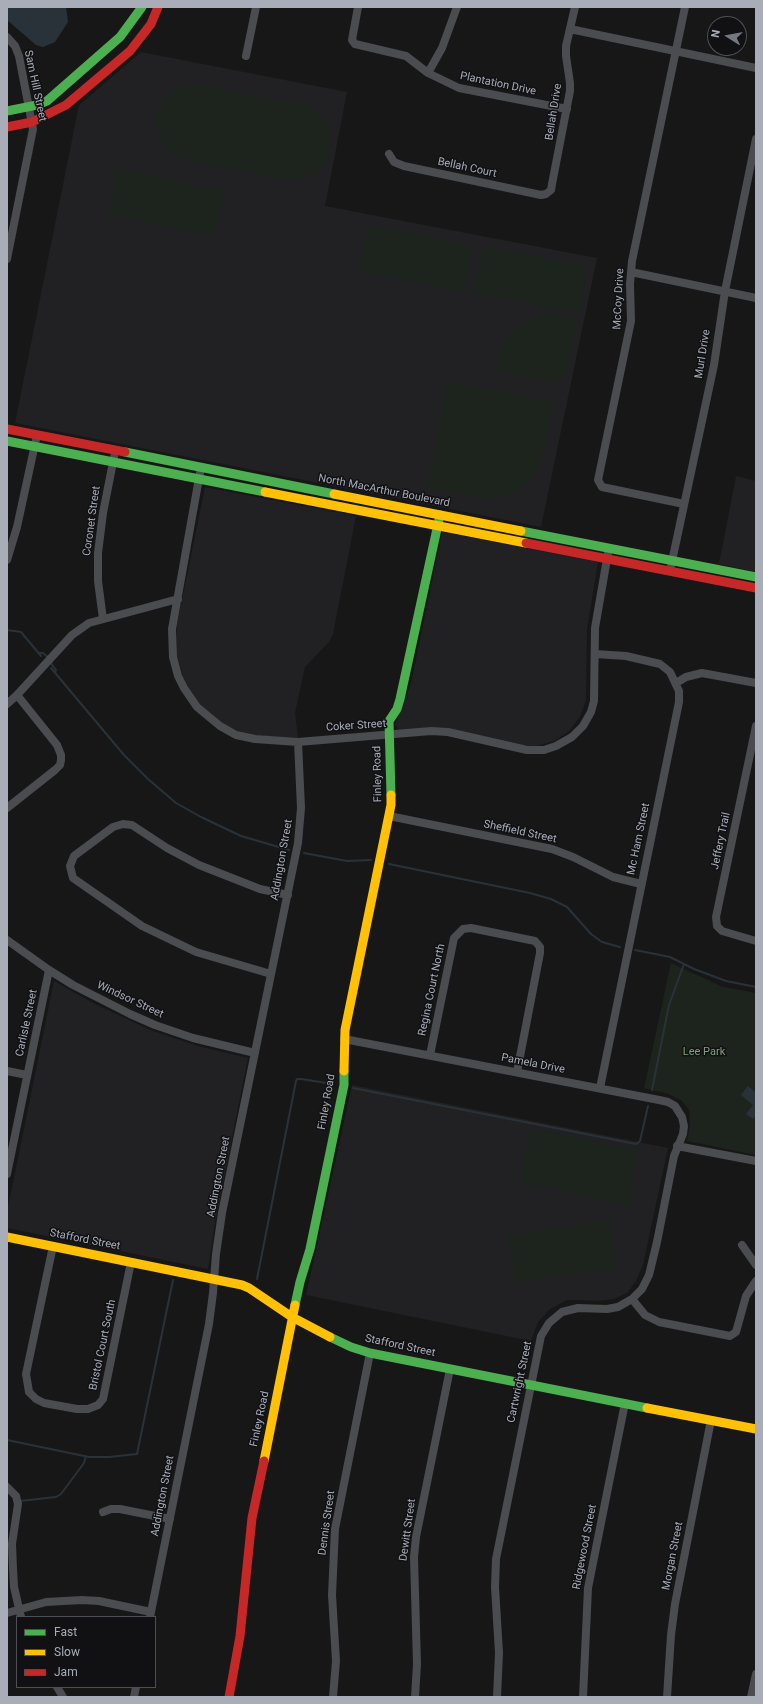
<!DOCTYPE html>
<style>
body{margin:0}
#map{position:relative;width:763px;height:1704px;overflow:hidden;background:#171717;font-family:Roboto,sans-serif}
canvas{display:block}
.frame{position:absolute;inset:0;border:8px solid #a8adb8;pointer-events:none}
.legend{position:absolute;left:16px;top:1616px;width:140px;height:72px;box-sizing:border-box;background:#111113;border:1px solid #4d4f55;margin:0;padding:5px 7px;list-style:none;font-size:12px;color:#a8adb8}
.legend li{display:flex;align-items:center;gap:8px;height:20px}
.legend b{width:20px;border:1px solid #4d4f55}
.north{position:absolute;left:707px;top:16px;width:40px;height:40px;box-sizing:border-box;background:#111113;border:1px solid #4d4f55;border-radius:50%;rotate:281deg;font-size:11px;font-weight:700;line-height:16px;text-align:center;color:#a8adb8}
.north::after{content:'';display:block;margin:auto;width:14px;height:18px;background:#757880;clip-path:polygon(50% 0,100% 100%,50% 72%,0 100%)}
</style>
<div id="map">
<canvas width="763" height="1704"></canvas>
<div class="frame"></div>
<ul class="legend">
<li><b style="height:5px;background:#4caf50"></b>Fast</li>
<li><b style="height:5px;background:#ffc107"></b>Slow</li>
<li><b style="height:5px;background:#c62828"></b>Jam</li>
</ul>
<div class="north">N</div>
</div>
<script>
const g = document.querySelector('canvas').getContext('2d');
g.lineJoin = 'round';
function fill(path, color) { g.fillStyle = color; g.fill(path, 'evenodd'); }
const shape = rows => new Path2D(rows.map(r => 'M' + r).join(''));
function trace(path, color, width, dash) { g.strokeStyle = color; g.lineWidth = width; g.lineCap = dash ? 'butt' : 'round'; g.setLineDash(dash || []); g.stroke(path); }
function label(font, color, halo, rows, align = 'center') {
  g.font = font + ' Roboto,sans-serif'; g.lineWidth = 3; g.setLineDash([]); g.textBaseline = 'middle'; g.strokeStyle = halo; g.fillStyle = color; for (const [text, x, y, turn = 0] of rows) {
    g.save(); g.translate(x, y); g.rotate((+turn || 0) * Math.PI / 180); g.textAlign = isNaN(turn) ? turn : align; if (halo) g.strokeText(text, 0, 0); g.fillText(text, 0, 0); g.restore();
  }
}
fill(shape([
 [141,52,347,92,325,206,597,258,541,527,15,423,79,105],
 [736,476,756,481,756,572,719,564],
 [205,487,356,516,333,634,329,642,305,667,295,713,298,738,248,735,221,724,200,705,184,680,176,653,177,624],
 [442,532,598,562,587,629,586,700,580,717,569,731,554,741,537,746,519,745,436,728,399,730,395,725,411,683],
 [54,981,93,1003,150,1030,198,1046,248,1058,215,1223,208,1269,7,1228,7,1212],
 [352,1085,668,1148,643,1265,636,1281,627,1293,614,1299,599,1301,581,1300,567,1300,550,1309,538,1322,531,1341,306,1295]
]), '#212123');
fill(shape([
 [188,85,200,85,308,106,319,114,327,124,331,136,330,149,326,162,318,172,306,178,294,181,186,160,174,155,164,146,158,135,157,122,159,109,166,98,175,90],
 [117,169,224,191,215,236,108,215],
 [369,225,473,246,464,292,359,271],
 [484,246,588,267,579,313,474,292],
 [560,314,578,319,565,375,553,383,497,370,501,352,510,336,524,323,541,316],
 [455,383,553,402,543,454,537,469,527,482,514,492,498,497,482,498,427,488,446,389],
 [671,963,723,987,756,993,756,1155,687,1141,690,1125,689,1110,682,1101,669,1094,644,1088],
 [531,1129,638,1151,628,1205,520,1182],
 [609,1220,616,1268,515,1282,508,1235]
]), '#1d241e');
fill(shape([
 [7,7,66,7,68,22,55,42,43,47,36,45,7,20],
 [748,1086,756,1093,756,1115,753,1119,746,1114,753,1105,741,1095]
]), '#2a3239');
trace(shape([
 [7,630,21,632,41,656],
 [38,653,43,653,49,658],
 [50,662,56,670,55,673],
 [51,668,124,755,148,779,176,803,201,817,241,836,289,850],
 [304,853,347,861,371,860],
 [389,864,530,893,551,899,567,907,591,934,602,942,620,947],
 [635,950,670,957,694,969,726,981,756,987],
 [353,1088,636,1144,640,1141,648,1106],
 [652,1090,669,1005,684,964],
 [257,1279,296,1081,297,1079,301,1079,333,1084],
 [7,1440,89,1457,109,1457,137,1454,173,1280],
 [20,1501,56,1497,61,1494,84,1463,86,1456]
]), '#2a3239', 2);
trace(shape([
 [358,7,352,40,355,44,406,56,428,73,459,88,567,109],
 [570,29,756,68],
 [7,37,15,46,19,56,33,129,7,259],
 [246,56,256,7],
 [428,73,442,48,457,7],
 [389,154,394,162,404,166,541,195,546,194,551,190,552,184,570,91,570,83,566,56,566,46,575,7],
 [631,272,756,298],
 [201,467,172,629,173,657,178,676,184,688,197,707,220,726,236,735,255,739,298,742,431,731,448,732,527,750,544,750,556,746,572,737,583,726,591,712,594,701,595,628,608,553],
 [684,504,602,487,598,480,631,321,630,284,632,261,685,7],
 [7,560,17,527,37,435],
 [671,566,714,365,725,291,756,139],
 [103,619,98,581,98,553,103,513,114,457],
 [595,654,626,656,660,664,670,672,679,691,679,702,600,1088],
 [676,683,686,677,702,673,756,683],
 [7,704,17,695,72,635,89,623,178,599],
 [756,726,716,917,717,926,722,931,756,941],
 [7,808,55,770,60,765,61,760,61,755,57,745,17,695],
 [389,816,552,849,573,857,613,877,641,884],
 [7,940,49,970,73,985,130,1014,155,1025,193,1038,255,1053],
 [271,974,196,952,142,926,73,878,70,866,74,856,113,827,123,824,132,825,167,848,199,865,260,889,288,895],
 [344,1039,659,1100,668,1102,675,1106,682,1117,684,1126,683,1134,674,1156,657,1242,649,1275,642,1289,632,1299,618,1307,607,1309,578,1308,562,1312,549,1323,541,1336,496,1559,495,1587,499,1653,497,1697],
 [430,1055,454,938,463,929,471,928,530,940,535,941,540,947,540,953,517,1072],
 [7,1071,27,1075],
 [677,1146,756,1161],
 [7,1174,49,970],
 [742,1245,756,1265],
 [53,1246,26,1374,29,1392,36,1399,44,1403,77,1409,88,1409,98,1405,103,1399,131,1262],
 [632,1299,645,1315,659,1322,730,1336,736,1332,746,1296,756,1281],
 [7,1487,16,1496,18,1504,12,1544,13,1569,14,1587,21,1617],
 [103,1512,111,1509,120,1509,170,1519],
 [7,1613,46,1602,82,1600,99,1601,151,1612],
 [150,1617,209,1324,213,1293,216,1254,222,1213,298,843,301,808,298,742],
 [57,1687,63,1697],
 [134,1697,136,1687],
 [333,1697,336,1661,332,1595,335,1529,370,1353],
 [415,1697,417,1664,414,1557,416,1537,450,1369],
 [583,1697,588,1588,625,1403],
 [667,1697,671,1635,675,1604,711,1420],
 [751,1697,756,1674]
]), '#4b4c50', 8);
trace(shape([
 [7,111,37,105,47,101,120,37,142,7],
 [7,441,265,492],
 [125,452,334,494],
 [521,531,756,577],
 [391,795,389,721,397,709,400,699,440,515],
 [295,1305,300,1282,310,1249,344,1085,344,1071],
 [330,1337,351,1347,370,1353,647,1408]
]), '#4caf50', 9);
trace(shape([
 [265,492,526,543],
 [334,494,521,531],
 [344,1071,345,1030,391,805,391,795],
 [7,1237,242,1285,249,1288,292,1317,330,1337],
 [647,1408,756,1429],
 [264,1461,295,1305]
]), '#ffc107', 9);
trace(shape([
 [7,127,32,122,66,105,130,51,151,24,158,7],
 [7,429,125,452],
 [526,543,756,588],
 [229,1697,240,1636,252,1518,264,1461]
]), '#c62828', 9);
label('11px', '#a8adb8', '#111113', [
 ["Plantation Drive",498,84,12],
 ["Sam Hill Street",35,86,78],
 ["Bellah Drive",554,112,-81],
 ["Bellah Court",467,168,12],
 ["McCoy Drive",619,299,-87],
 ["Murl Drive",703,354,-81],
 ["North MacArthur Boulevard",384,491,11],
 ["Coronet Street",92,521,-82],
 ["Coker Street",356,726,-4],
 ["Finley Road",378,774,-91],
 ["Sheffield Street",520,832,12],
 ["Mc Ham Street",639,839,-78],
 ["Jeffery Trail",721,841,-78],
 ["Addington Street",282,860,-80],
 ["Regina Court North",432,990,-78],
 ["Windsor Street",130,1000,25],
 ["Carlisle Street",27,1023,-78],
 ["Pamela Drive",533,1064,11],
 ["Finley Road",327,1102,-80],
 ["Addington Street",219,1177,-79],
 ["Stafford Street",85,1240,11],
 ["Bristol Court South",103,1345,-78],
 ["Stafford Street",400,1346,12],
 ["Cartwright Street",520,1382,-78],
 ["Finley Road",260,1419,-78],
 ["Addington Street",163,1496,-79],
 ["Dennis Street",327,1523,-82],
 ["Dewitt Street",408,1530,-82],
 ["Ridgewood Street",585,1547,-79],
 ["Morgan Street",673,1556,-79]
]);
label('11px', '#7fa381', '#111113', [
 ["Lee Park",704,1052]
]);
</script>
